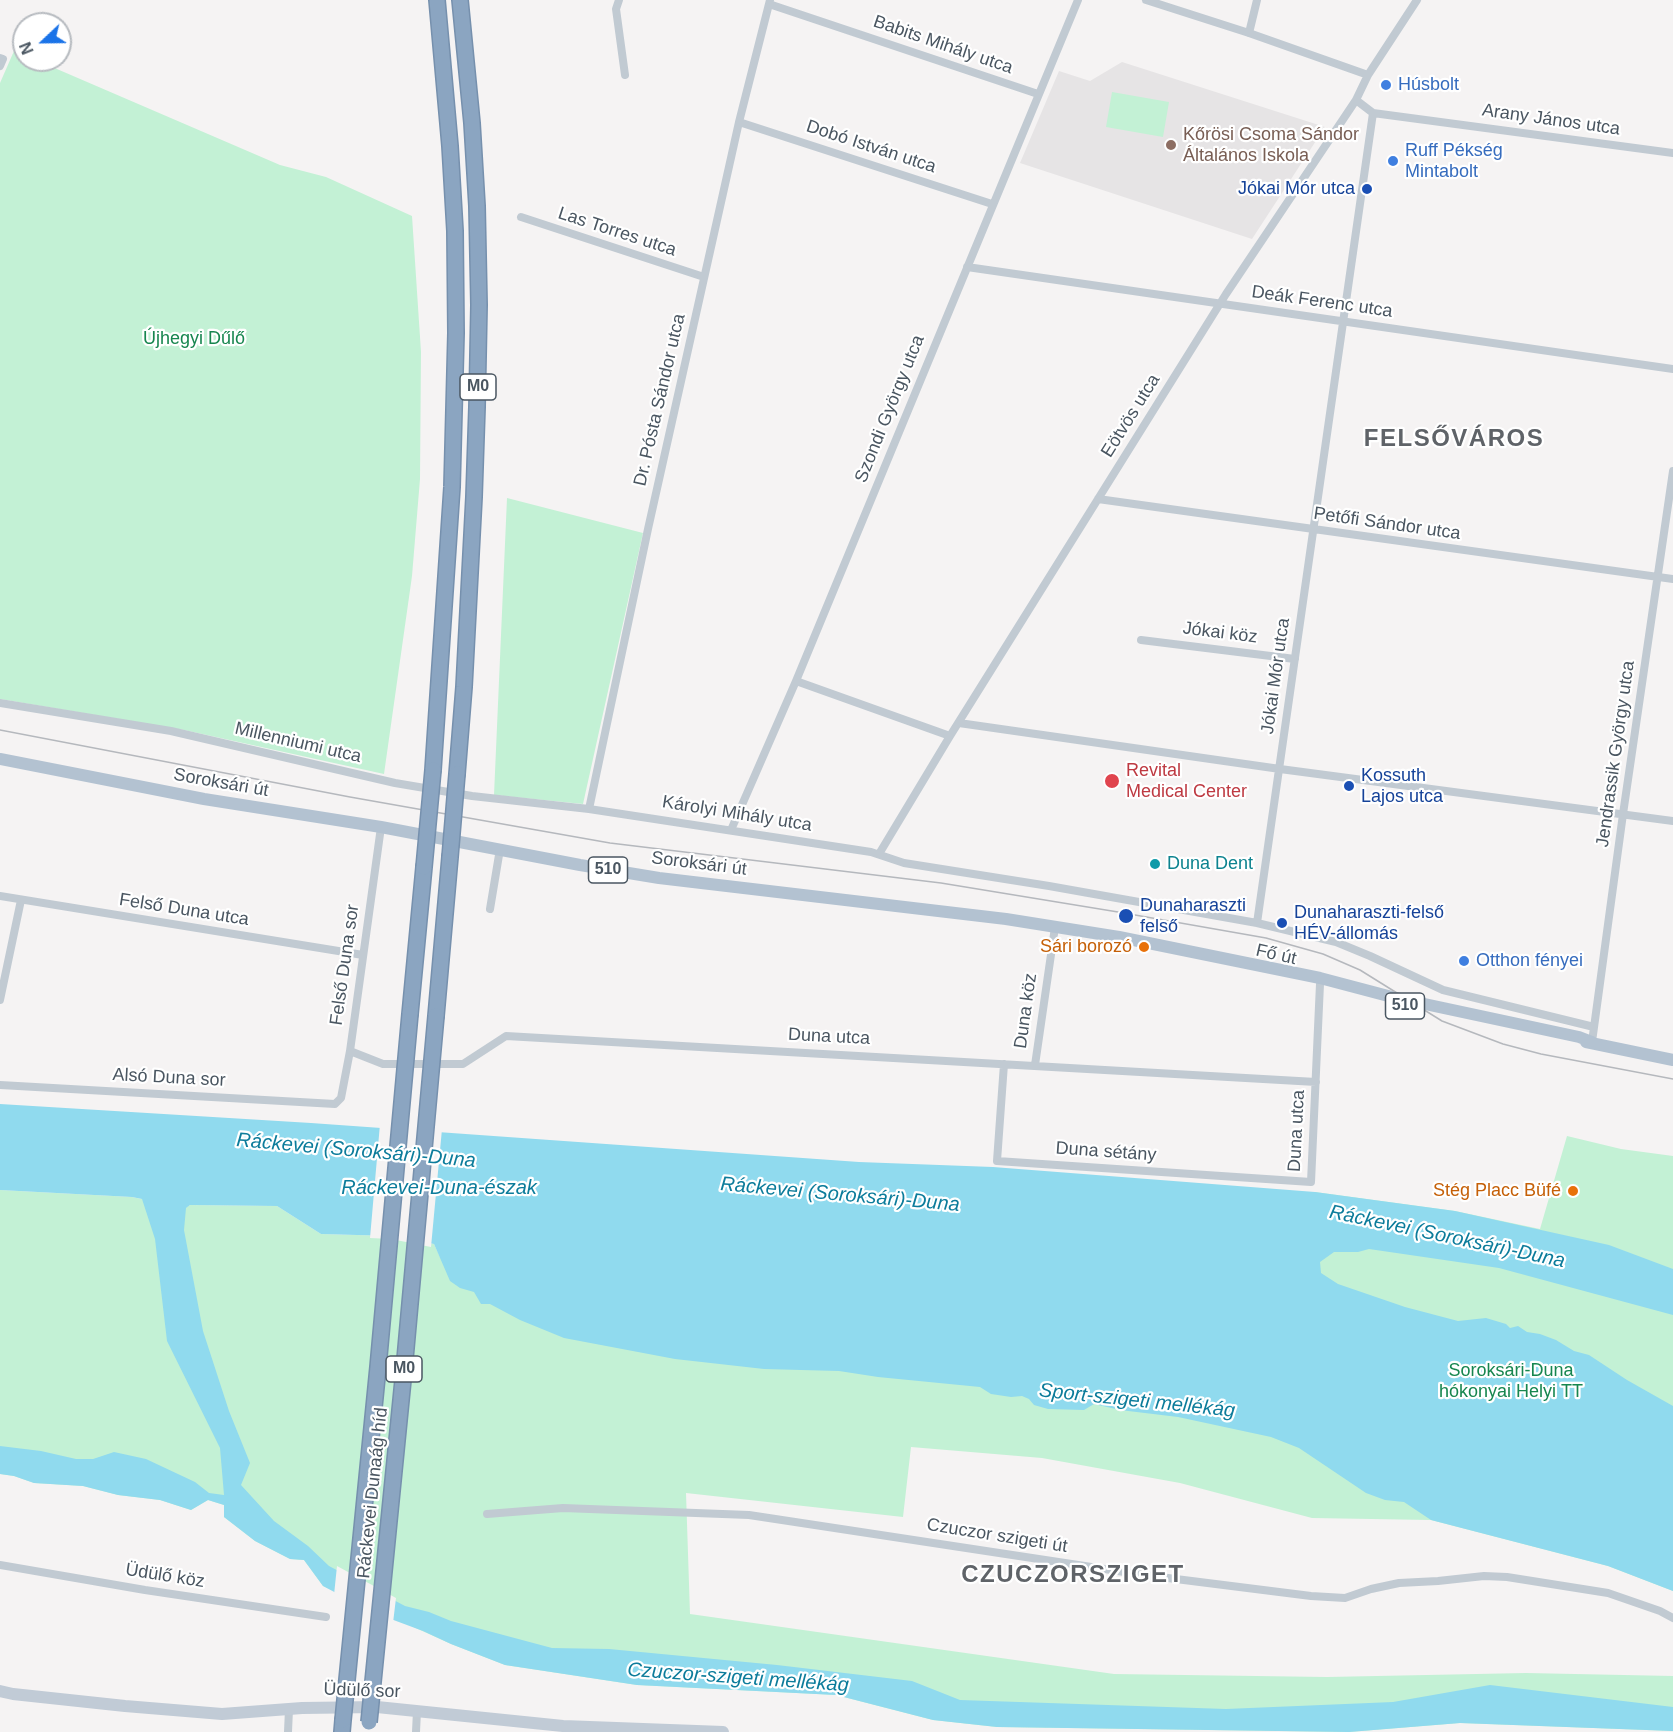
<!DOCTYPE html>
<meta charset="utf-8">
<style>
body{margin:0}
#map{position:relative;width:1673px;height:1732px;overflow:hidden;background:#f5f3f3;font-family:Helvetica,sans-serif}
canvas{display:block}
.north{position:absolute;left:12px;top:12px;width:60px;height:60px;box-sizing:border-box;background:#fff;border:2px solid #b7bbc0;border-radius:50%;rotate:248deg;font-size:16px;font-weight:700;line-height:24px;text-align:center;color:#4a5661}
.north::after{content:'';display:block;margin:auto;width:21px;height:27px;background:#1a73e8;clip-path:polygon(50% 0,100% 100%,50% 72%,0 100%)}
</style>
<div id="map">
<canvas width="1673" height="1732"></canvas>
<div class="north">N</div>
</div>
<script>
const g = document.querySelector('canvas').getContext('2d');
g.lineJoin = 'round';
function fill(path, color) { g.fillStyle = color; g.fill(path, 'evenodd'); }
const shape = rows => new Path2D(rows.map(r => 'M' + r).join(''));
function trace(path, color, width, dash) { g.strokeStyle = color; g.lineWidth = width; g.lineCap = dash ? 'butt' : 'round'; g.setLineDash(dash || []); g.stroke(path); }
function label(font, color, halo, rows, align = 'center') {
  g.font = font + ' Helvetica,sans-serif'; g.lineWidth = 4.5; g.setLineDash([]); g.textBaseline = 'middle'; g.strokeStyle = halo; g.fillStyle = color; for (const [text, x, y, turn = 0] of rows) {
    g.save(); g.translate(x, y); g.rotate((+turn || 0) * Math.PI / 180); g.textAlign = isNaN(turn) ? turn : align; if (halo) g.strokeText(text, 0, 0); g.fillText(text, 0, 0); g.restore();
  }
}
fill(shape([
 [1122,62,1325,127,1252,239,1020,163,1059,71,1090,81]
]), '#e6e4e5');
fill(shape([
 [14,51,24,55,24,60,36,60,280,165,326,177,412,216,421,352,420,479,412,576,384,774,184,730,0,699,0,83],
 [1112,92,1169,102,1163,137,1106,127],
 [507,498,643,533,583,804,494,795],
 [1567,1136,1621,1149,1673,1156,1673,1591,1608,1566,1431,1520,1312,1518,1180,1483,1042,1458,911,1447,903,1517,686,1493,690,1614,1114,1674,1327,1677,1526,1673,1673,1676,1673,1731,1460,1723,1349,1732,997,1727,933,1720,836,1695,637,1685,505,1665,451,1644,323,1586,304,1560,290,1559,255,1541,224,1517,224,1505,208,1500,191,1510,160,1500,118,1495,83,1486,34,1483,14,1476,0,1474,0,1190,132,1197,185,1208,190,1205,277,1206,321,1234,392,1236,434,1244,440,1257,1315,1192,1455,1211,1540,1229]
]), '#c3f1d5');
fill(shape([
 [0,1104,311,1123,859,1162,993,1167,1315,1192,1455,1211,1609,1245,1673,1269,1673,1315,1499,1268,1369,1249,1358,1252,1334,1252,1320,1262,1321,1273,1338,1284,1405,1307,1458,1321,1486,1318,1506,1324,1510,1328,1518,1326,1527,1332,1540,1334,1556,1340,1574,1351,1589,1355,1627,1380,1673,1406,1673,1591,1608,1566,1431,1520,1404,1502,1385,1500,1366,1493,1299,1448,1271,1437,1178,1417,1120,1410,1094,1404,1084,1410,1048,1409,1034,1405,1029,1399,1022,1396,1011,1397,991,1394,980,1387,878,1377,839,1371,764,1369,675,1359,564,1338,520,1320,490,1304,481,1304,474,1292,460,1288,450,1281,434,1244,392,1236,321,1234,277,1206,190,1205,186,1208,184,1230,203,1331,229,1411,250,1463,241,1485,274,1521,308,1546,329,1566,405,1606,429,1612,451,1621,552,1648,609,1649,777,1665,912,1681,960,1700,1226,1709,1393,1702,1490,1685,1673,1707,1673,1731,1460,1723,1349,1732,997,1727,933,1720,836,1695,637,1685,505,1665,451,1644,423,1631,372,1612,323,1586,304,1560,290,1559,255,1541,224,1517,224,1505,208,1500,191,1510,160,1500,118,1495,83,1486,34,1483,14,1476,0,1474,0,1446,41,1451,76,1459,93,1459,114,1452,146,1459,195,1482,209,1493,224,1495,220,1448,167,1341,155,1239,142,1199,132,1197,0,1190]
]), '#90daee');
fill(shape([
 [380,1124,442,1129,431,1247,391,1239,370,1238],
 [337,1566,396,1598,393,1623,370,1615,334,1595]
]), '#f5f3f3');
const highway = shape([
 [433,770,452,487,456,333,455,231,450,146,437,0],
 [457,774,464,687,474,497,477,407,479,305,477,206,472,123,460,0],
 [410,1014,424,867],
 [436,1016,450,857],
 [342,1732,343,1720]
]);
trace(highway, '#7690ad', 18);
trace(shape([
 [619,0,616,9,625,75],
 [1146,0,1249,33,1368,75],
 [769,4,1038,94],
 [1249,33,1257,0],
 [0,58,3,59,0,66],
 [1356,100,1373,113,1673,153],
 [739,122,992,204],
 [521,217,704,277],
 [967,267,1673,369],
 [1098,499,1673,579],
 [1141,640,1295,659],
 [796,681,950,736],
 [0,703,171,731,395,783,472,796,589,809,871,852,904,863,1049,886,1257,923,1336,942,1370,956,1443,990,1594,1027],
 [959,723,1280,769,1673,821],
 [589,809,648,529,739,122,770,0],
 [731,830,796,681,1078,0],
 [879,854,950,736,1226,294,1356,100,1368,75,1417,0],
 [0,896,363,955],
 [490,909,500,849],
 [1257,923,1373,113],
 [0,1000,21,900],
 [1592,1042,1623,814,1673,471],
 [350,1051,383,1064,463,1064,506,1036,1316,1082],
 [1004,1064,997,1161,1311,1182,1320,984],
 [1035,1065,1055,927],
 [0,1085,335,1104,341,1098,350,1051,381,827],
 [487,1514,563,1508,749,1515,1144,1575,1311,1596,1345,1598,1371,1589,1399,1583,1438,1581,1484,1576,1507,1577,1608,1593,1660,1611,1673,1618],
 [0,1565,145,1590,326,1617],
 [288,1732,289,1709],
 [416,1732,417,1711]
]), '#c1cad2', 8);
trace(shape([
 [0,1691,13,1694,125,1706,222,1714,302,1708,377,1707,563,1726,723,1732]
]), '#c1cbd6', 12);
trace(shape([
 [0,759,204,799,381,827,580,865,659,878,1006,919,1119,937,1320,978,1392,997,1579,1037,1592,1042],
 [1586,1042,1673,1060]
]), '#b3c2d1', 12);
trace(highway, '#8ba5c1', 15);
trace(shape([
 [0,730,350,797,610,843,941,883,1118,912,1266,938,1323,954,1360,970,1442,1021,1503,1044,1541,1054,1673,1079]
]), '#b5b8bd', 1.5);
const highwayBridge = shape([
 [450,857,457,774],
 [424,867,433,770],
 [343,1720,378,1367,410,1014],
 [369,1722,404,1370,436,1016]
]);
trace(highwayBridge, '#7690ad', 18, []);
trace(highwayBridge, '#8ba5c1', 15);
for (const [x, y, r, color] of [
 [1386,85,6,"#3f7fe0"],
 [1171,145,6,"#8d6e63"],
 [1393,161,6,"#3f7fe0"],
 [1367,189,6,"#1a4fb4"],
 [1112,781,8,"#e0444e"],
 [1349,786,6,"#1a4fb4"],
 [1155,864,6,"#0f9aa8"],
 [1126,916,8,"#1a4fb4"],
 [1282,923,6,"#1a4fb4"],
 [1144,947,6,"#e8710a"],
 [1464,961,6,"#3f7fe0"],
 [1573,1191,6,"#e8710a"]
]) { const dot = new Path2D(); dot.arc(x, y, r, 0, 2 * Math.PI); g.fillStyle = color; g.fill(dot); trace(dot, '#fff', 2); }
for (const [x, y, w] of [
 [478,387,36],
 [608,870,39],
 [1405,1006,39],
 [404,1369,36]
]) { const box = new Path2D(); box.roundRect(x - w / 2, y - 13, w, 26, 4.5); g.fillStyle = '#fff'; g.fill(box); trace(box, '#4a5661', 1.5); }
label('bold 16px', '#4a5661', null, [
 ["M0",478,387],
 ["510",608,870],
 ["510",1405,1006],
 ["M0",404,1369]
]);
label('18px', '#4a5661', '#fff', [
 ["Babits Mihály utca",943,45,19],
 ["Arany János utca",1551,120,8],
 ["Dobó István utca",871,147,18],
 ["Las Torres utca",617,232,18],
 ["Deák Ferenc utca",1322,302,8],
 ["Dr. Pósta Sándor utca",660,400,-77],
 ["Szondi György utca",890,409,-68],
 ["Eötvös utca",1131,416,-58],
 ["Petőfi Sándor utca",1387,524,8],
 ["Jókai köz",1220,633,7],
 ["Jókai Mór utca",1276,676,-82],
 ["Millenniumi utca",298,743,13],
 ["Jendrassik György utca",1616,754,-82],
 ["Soroksári út",221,783,10],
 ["Károlyi Mihály utca",737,814,9],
 ["Soroksári út",699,864,7],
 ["Felső Duna utca",184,910,9],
 ["Fő út",1276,955,13],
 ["Felső Duna sor",345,965,-82],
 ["Duna köz",1026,1011,-82],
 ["Duna utca",829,1037,3],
 ["Alsó Duna sor",169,1078,3],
 ["Duna utca",1297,1131,-87],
 ["Duna sétány",1106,1152,4],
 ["Ráckevei Dunaág híd",373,1493,-84],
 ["Czuczor szigeti út",997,1536,9],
 ["Üdülő köz",165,1576,9],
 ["Üdülő sor",362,1691,2]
]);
label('18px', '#366cbe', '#fff', [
 ["Húsbolt",1398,85],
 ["Ruff Pékség",1405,151],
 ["Mintabolt",1405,172],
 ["Otthon fényei",1476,961]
], 'left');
label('18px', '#785e54', '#fff', [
 ["Kőrösi Csoma Sándor",1183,135],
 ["Általános Iskola",1183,156]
], 'left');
label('18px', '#164399', '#fff', [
 ["Jókai Mór utca",1355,189,"right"],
 ["Kossuth",1361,776],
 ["Lajos utca",1361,797],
 ["Dunaharaszti",1140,906],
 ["felső",1140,927],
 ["Dunaharaszti-felső",1294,913],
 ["HÉV-állomás",1294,934]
], 'left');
label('18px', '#17864f', '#fff', [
 ["Újhegyi Dűlő",194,339],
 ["Soroksári-Duna",1511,1371],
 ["hókonyai Helyi TT",1511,1392]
]);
label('18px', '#be3a42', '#fff', [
 ["Revital",1126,771],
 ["Medical Center",1126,792]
], 'left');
label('18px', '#0d838f', '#fff', [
 ["Duna Dent",1167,864]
], 'left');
label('18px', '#c56008', '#fff', [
 ["Sári borozó",1132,947],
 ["Stég Placc Büfé",1561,1191]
], 'right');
label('italic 20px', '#0c7c9b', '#fff', [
 ["Ráckevei (Soroksári)-Duna",356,1151,5],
 ["Ráckevei-Duna-észak",439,1188],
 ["Ráckevei (Soroksári)-Duna",840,1195,5],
 ["Ráckevei (Soroksári)-Duna",1447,1237,12],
 ["Sport-szigeti mellékág",1137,1401,6],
 ["Czuczor-szigeti mellékág",738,1678,4]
]);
g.letterSpacing = '1.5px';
label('bold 24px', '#5f6368', '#fff', [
 ["FELSŐVÁROS",1454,439],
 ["CZUCZORSZIGET",1073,1575]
]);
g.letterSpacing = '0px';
</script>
